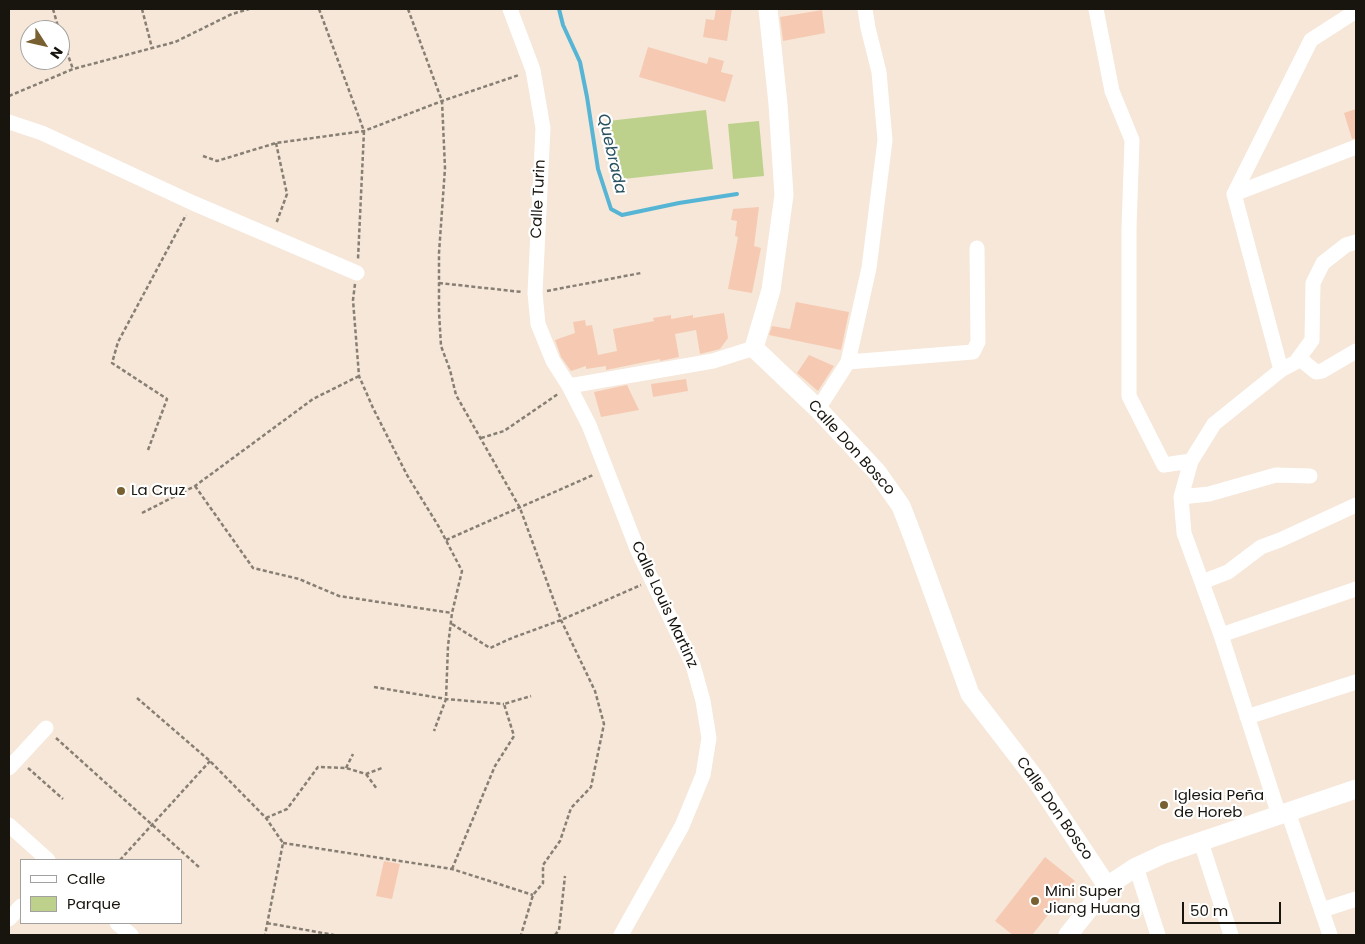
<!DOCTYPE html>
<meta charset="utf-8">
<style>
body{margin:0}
#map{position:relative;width:1365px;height:944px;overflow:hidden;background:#f6e7d8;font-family:Poppins,sans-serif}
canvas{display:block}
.frame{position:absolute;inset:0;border:10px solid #18140e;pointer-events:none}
.legend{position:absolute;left:20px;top:859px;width:162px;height:65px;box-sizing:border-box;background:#fff;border:1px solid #a3a19f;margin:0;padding:6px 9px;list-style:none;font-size:15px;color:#18140e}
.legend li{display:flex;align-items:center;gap:10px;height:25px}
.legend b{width:25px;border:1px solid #a3a19f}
.north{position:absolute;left:20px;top:20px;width:50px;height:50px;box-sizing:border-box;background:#fff;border:1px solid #a3a19f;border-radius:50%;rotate:125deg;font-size:14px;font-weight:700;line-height:20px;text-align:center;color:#18140e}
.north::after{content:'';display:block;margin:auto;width:18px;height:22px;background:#786031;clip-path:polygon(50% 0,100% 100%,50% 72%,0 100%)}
.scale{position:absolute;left:1182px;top:902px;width:99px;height:22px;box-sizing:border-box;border:2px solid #18140e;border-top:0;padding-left:6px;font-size:15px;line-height:18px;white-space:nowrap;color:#18140e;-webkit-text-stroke:4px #fff;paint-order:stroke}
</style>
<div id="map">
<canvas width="1365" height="944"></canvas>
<div class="frame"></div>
<ul class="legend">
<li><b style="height:6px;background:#fff"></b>Calle</li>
<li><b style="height:14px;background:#bdd18d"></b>Parque</li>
</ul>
<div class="north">N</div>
<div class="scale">50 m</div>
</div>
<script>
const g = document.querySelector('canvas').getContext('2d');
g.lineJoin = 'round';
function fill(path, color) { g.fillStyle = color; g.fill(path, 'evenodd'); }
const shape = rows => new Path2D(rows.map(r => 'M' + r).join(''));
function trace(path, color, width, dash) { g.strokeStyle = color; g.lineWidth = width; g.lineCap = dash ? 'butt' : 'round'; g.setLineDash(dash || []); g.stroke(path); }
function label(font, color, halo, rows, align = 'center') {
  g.font = font + ' Poppins,sans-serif'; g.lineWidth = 4.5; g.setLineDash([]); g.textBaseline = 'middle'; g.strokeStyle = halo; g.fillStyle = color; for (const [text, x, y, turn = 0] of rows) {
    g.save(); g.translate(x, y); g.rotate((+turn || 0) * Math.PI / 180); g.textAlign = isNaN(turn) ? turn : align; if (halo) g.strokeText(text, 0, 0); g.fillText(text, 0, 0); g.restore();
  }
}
fill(shape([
 [706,110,713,169,615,180,608,121],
 [759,121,764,176,733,179,728,124]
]), '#bdd18d');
trace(shape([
 [559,9,563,25,580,62,587,97,598,169,611,209,622,215,679,203,737,194]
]), '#56b5d5', 4);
fill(shape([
 [716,9,732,9,727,41,703,37,706,19,714,20],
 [822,10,825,33,783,41,780,17],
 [648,47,707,64,709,57,724,61,721,72,733,75,725,102,639,77],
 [1356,109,1356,138,1352,139,1344,113],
 [759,207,754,246,761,248,752,293,728,289,738,237,735,236,737,221,731,220,733,209],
 [796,302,849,312,841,350,769,335,772,326,790,329],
 [724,313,728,338,720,349,700,354,696,330,675,334,679,357,660,361,660,359,606,370,606,366,586,369,586,366,571,371,561,357,555,340,575,333,573,322,585,320,586,326,592,325,598,355,617,351,613,329,654,321,653,318,671,315,671,319,693,315,693,318],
 [809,355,834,366,818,391,797,373],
 [686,379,688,391,653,397,651,384],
 [627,385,639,410,601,417,594,392],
 [1045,857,1075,881,1032,935,1013,935,995,921],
 [384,861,400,864,392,899,376,896]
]), '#f6cab2');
trace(shape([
 [53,9,59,30],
 [142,9,152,48],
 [319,9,364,131,358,259],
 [408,9,442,101,445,168,439,253,439,312,441,346,450,370,456,395,520,508,561,620,595,691,604,724,591,787,571,808,560,841,543,865,543,883,533,895,521,935],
 [60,33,73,69],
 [9,96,73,69,175,42,232,14,249,9],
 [276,143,287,194,276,224],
 [203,156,217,161,276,143,364,131,442,101,519,75],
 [439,283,522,292],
 [355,284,353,300,359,376,373,408,407,475,439,527,462,571,452,613,448,646,446,699,434,731],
 [547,291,641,273],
 [481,438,504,431,558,394],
 [148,450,167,399,112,363,118,342,186,215],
 [195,486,253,568,299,579,339,596,452,613],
 [142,513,195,486,313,399,359,376],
 [446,540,593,475],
 [452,624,490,648,512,638,561,620,641,585],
 [374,687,446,699,504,704],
 [137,698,210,761,266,818,283,843,265,935],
 [56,738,200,868],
 [28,768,63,799],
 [346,768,353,754],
 [366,774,377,789],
 [266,818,287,809,318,767,346,768,366,774,382,768],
 [283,843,452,869,533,895],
 [120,860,210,761],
 [452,869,495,766,514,736,504,704,531,696],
 [267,923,334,935],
 [555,935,559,930,565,876]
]), '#887f74', 2.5, [4, 2.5]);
trace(shape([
 [510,9,533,70,543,128,535,293,538,324,553,361,569,386,589,425,638,551,693,665,703,701,709,738,703,775,682,826,621,935],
 [1096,9,1112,91,1132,140,1129,229,1129,396,1164,465,1191,461],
 [9,122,42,133,193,203,357,273],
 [1234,194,1356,147],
 [1299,358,1316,372,1322,371,1356,351],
 [848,362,973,352,978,342,977,248],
 [1281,370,1234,194,1311,40,1356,11],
 [569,386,713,361,754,348],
 [818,409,848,362,869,268,885,140,879,72,868,28,865,9],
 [1181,497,1209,494,1276,475,1310,476],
 [1202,582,1228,572,1261,547,1280,540,1356,505],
 [1221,635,1356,589],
 [1247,717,1356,682],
 [9,768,46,728],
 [1288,812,1330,935],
 [1279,815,1221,635,1184,533,1181,497,1191,461,1214,424,1281,370,1296,362,1312,340,1313,283,1323,263,1346,245,1356,242],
 [9,825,48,860],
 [1201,842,1231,935],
 [1136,867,1158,935],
 [1322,910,1356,899],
 [9,919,21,906],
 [117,923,131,935]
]), '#fff', 15);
trace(shape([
 [768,9,778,104,784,195,771,290,754,348,818,409,877,472,901,506,913,537,970,694,1037,781,1107,886],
 [1068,935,1107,886,1136,867,1164,854,1356,789]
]), '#fff', 19);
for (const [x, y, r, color] of [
 [121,491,5,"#786031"],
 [1164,805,5,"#786031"],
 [1035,901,5,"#786031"]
]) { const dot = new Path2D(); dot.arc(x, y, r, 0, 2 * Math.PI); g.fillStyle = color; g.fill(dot); trace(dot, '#fff', 2); }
label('15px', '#18140e', '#fff', [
 ["Calle Turin",539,199,-87],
 ["Calle Don Bosco",851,448,48],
 ["Calle Louis Martinz",664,605,65],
 ["Calle Don Bosco",1054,809,55]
]);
label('15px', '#18140e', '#fff', [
 ["La Cruz",131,491],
 ["Iglesia Peña",1174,796],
 ["de Horeb",1174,813],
 ["Mini Super",1045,892],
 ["Jiang Huang",1045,909]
], 'left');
label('italic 16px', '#285160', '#fff', [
 ["Quebrada",611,154,77]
]);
</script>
